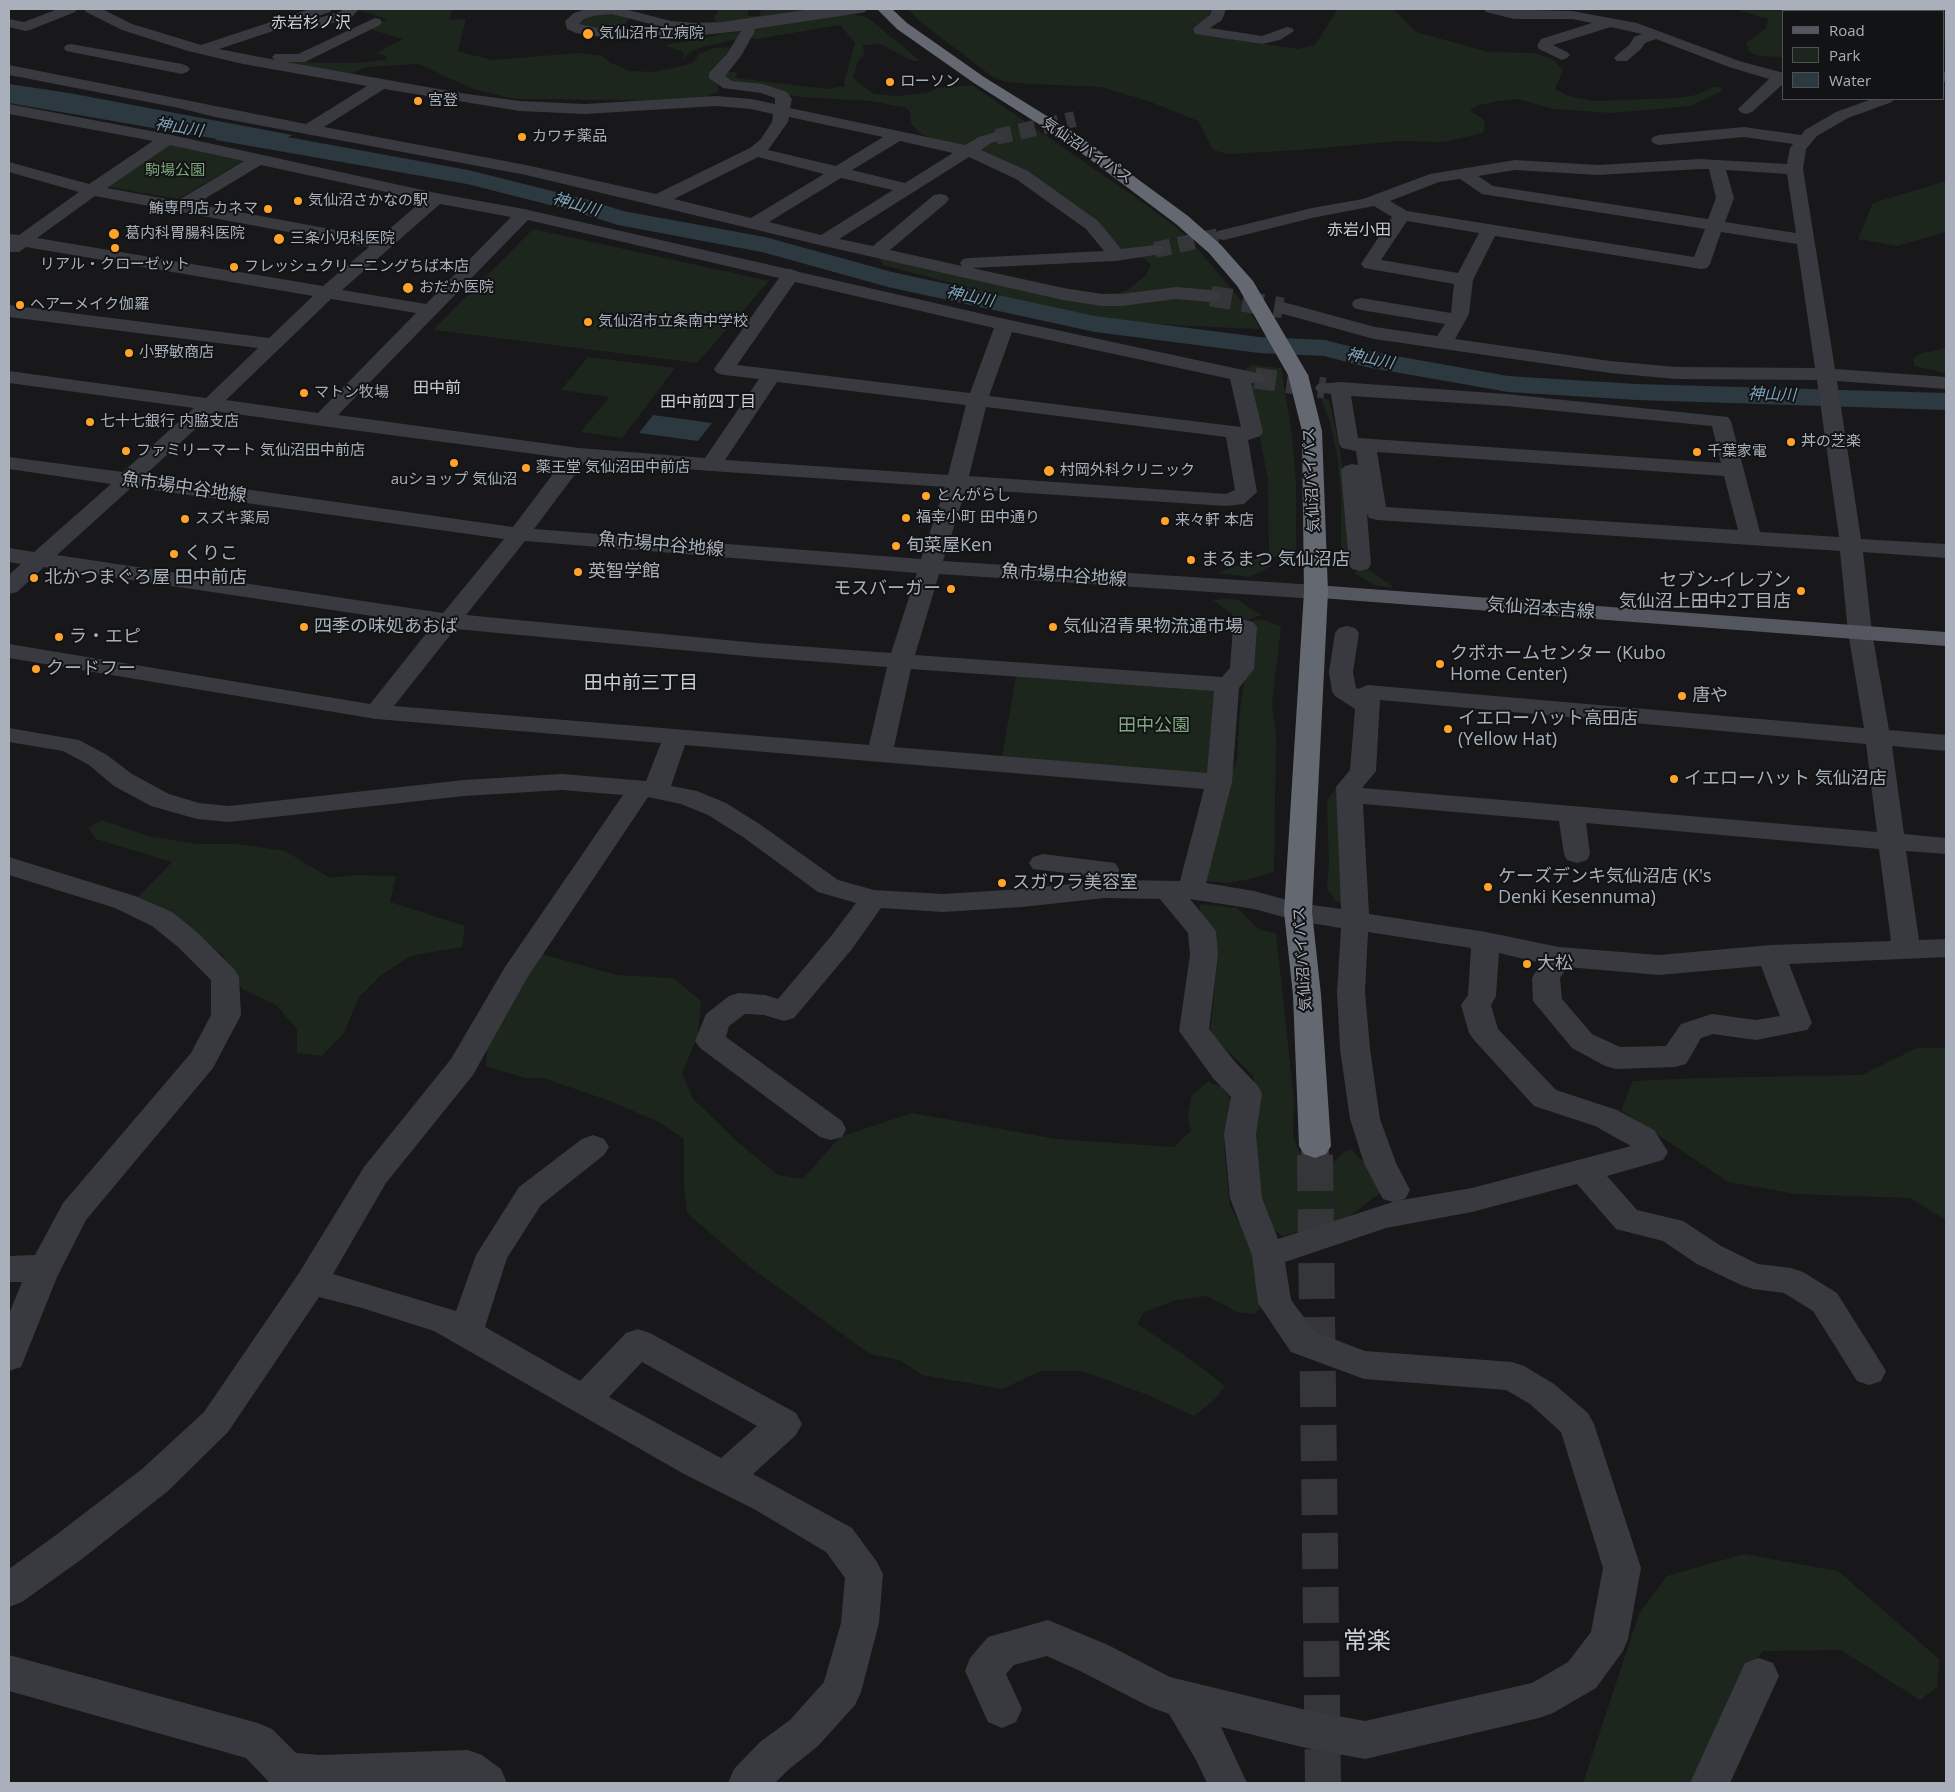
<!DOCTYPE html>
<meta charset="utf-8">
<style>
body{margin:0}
#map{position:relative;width:1955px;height:1792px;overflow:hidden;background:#18181a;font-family:"Open Sans",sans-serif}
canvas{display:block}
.frame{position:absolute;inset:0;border:10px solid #a9b0bb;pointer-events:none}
.legend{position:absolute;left:1782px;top:10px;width:162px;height:90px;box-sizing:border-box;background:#121315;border:1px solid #4e5257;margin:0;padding:6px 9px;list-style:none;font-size:15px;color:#a9b0bb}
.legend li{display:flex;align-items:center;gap:10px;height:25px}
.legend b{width:25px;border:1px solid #4e5257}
</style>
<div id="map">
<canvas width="1955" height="1792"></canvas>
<div class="frame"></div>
<ul class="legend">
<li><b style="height:6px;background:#54575f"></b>Road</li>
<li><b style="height:14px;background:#1d261d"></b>Park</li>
<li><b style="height:14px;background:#2c3940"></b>Water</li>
</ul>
</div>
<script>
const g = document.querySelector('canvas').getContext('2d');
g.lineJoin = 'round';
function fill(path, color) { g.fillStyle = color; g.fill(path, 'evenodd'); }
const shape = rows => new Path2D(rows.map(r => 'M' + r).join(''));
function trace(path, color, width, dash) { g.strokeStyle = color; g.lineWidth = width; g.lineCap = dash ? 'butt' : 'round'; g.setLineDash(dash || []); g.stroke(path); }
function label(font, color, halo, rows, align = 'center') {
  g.font = font + ' "Open Sans","Noto Sans JP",sans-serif'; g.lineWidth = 4; g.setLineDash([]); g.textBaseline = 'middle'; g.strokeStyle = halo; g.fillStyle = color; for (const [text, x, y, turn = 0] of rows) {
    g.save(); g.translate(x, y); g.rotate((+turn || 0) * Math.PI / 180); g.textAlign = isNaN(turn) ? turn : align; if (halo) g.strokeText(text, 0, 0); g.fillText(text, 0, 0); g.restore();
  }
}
fill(shape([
 [355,9,453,9,449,20,466,19,458,50,461,52,492,60,579,53,602,56,611,63,629,71,654,72,687,65,694,62,699,54,714,48,726,47,730,49,713,80,717,84,719,92,702,98,640,100,514,99,474,89,418,64,367,67,350,74,264,60,260,57,315,63,359,63,385,60,387,57,386,56,376,53,403,39,369,29,387,19],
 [718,9,749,9,747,16,759,16,761,10,827,9,718,23,714,19],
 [908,9,1211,9,1208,19,1192,27,1201,35,1298,49,1315,45,1338,9,1393,9,1416,32,1488,52,1535,53,1554,60,1563,70,1555,89,1568,96,1594,101,1678,98,1696,95,1713,87,1721,87,1722,91,1691,106,1612,113,1554,109,1517,99,1499,101,1478,105,1470,110,1485,121,1483,133,1444,142,1399,141,1299,150,1227,154,1213,150,1198,121,1148,101,1101,87,1031,84,1006,82,993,77,919,21],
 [1734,9,1946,9,1946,47,1944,47,1944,11,1784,11,1784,57,1759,56,1750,52,1746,43,1766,28,1768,19],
 [609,12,627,17,629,20,622,26,607,29,599,30,581,26,579,23,582,18],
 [851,14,867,17,920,61,913,61,880,44,863,45,864,55,858,61,853,77,860,84,874,94,897,96,926,93,937,88,972,85,1135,197,1176,227,1190,240,1208,261,1249,310,1260,329,1188,326,1116,320,1023,302,883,265,879,258,1099,297,956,265,1095,294,1119,293,1128,290,1146,275,1151,265,1141,256,1121,251,982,153,981,150,935,140,920,133,911,123,910,112,907,108,870,101,800,97,730,82,725,78,725,72,734,72,738,73,735,78,827,89,845,86,844,82,855,43,840,25,757,39,750,38,756,27],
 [742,32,738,39,702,47,692,51,681,60,684,55,682,51,666,46,670,44,697,40,725,33],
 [167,143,246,159,178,199,104,186],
 [1946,181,1946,232,1897,246,1858,239,1873,203],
 [533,229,769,281,697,363,433,330],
 [1946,348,1946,373,1914,366,1913,358,1923,353],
 [588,357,675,368,622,438,581,432,609,397,561,390],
 [1252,365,1281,368,1292,434,1296,485,1296,553,1290,557,1269,557,1268,479,1246,369],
 [1321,398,1329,400,1339,446,1345,487,1347,555,1349,562,1354,566,1351,568,1345,567,1341,561,1341,494,1337,454,1331,425],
 [1259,558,1272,566,1249,577,1218,573],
 [1366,568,1391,585,1393,588,1374,585,1354,573],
 [1225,599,1238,600,1261,615,1243,623,1213,600],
 [1255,620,1263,620,1281,626,1272,704,1276,737,1274,872,1246,880,1227,883,1207,881,1205,873,1226,786,1237,760,1240,709,1252,632,1249,624],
 [1017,672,1216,688,1209,775,1002,756],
 [1340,781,1343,813,1343,903,1336,901,1327,889,1329,865,1327,801],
 [102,820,148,836,197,844,238,844,285,851,330,878,355,875,396,876,390,902,465,926,462,947,410,956,380,976,359,997,344,1033,322,1056,297,1053,297,1029,276,1005,242,989,223,955,168,912,138,897,172,862,96,839,88,828],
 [1200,904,1237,908,1260,930,1276,933,1294,1101,1293,1136,1303,1161,1326,1169,1344,1152,1351,1149,1388,1187,1349,1217,1283,1236,1253,1217,1256,1095,1253,1075,1210,1034,1218,956,1213,933,1200,913],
 [538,953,617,975,673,978,701,1001,698,1035,682,1073,693,1099,742,1146,778,1175,803,1179,840,1137,912,1113,1056,1139,1174,1147,1191,1131,1188,1116,1192,1095,1208,1082,1222,1087,1232,1102,1224,1145,1230,1207,1257,1252,1265,1304,1254,1314,1237,1312,1207,1296,1176,1300,1144,1312,1137,1324,1194,1362,1225,1386,1216,1398,1194,1416,1148,1395,1082,1371,1040,1371,1003,1389,922,1375,900,1360,870,1354,750,1267,687,1213,684,1183,684,1139,659,1122,610,1101,543,1078,525,1078,486,1066,487,1050],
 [1917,1048,1946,1048,1946,1220,1910,1198,1796,1194,1728,1182,1621,1110,1633,1081,1700,1078,1862,1075],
 [1744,1554,1838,1571,1939,1659,1937,1687,1920,1700,1841,1650,1763,1651,1737,1683,1692,1783,1583,1783,1639,1614,1667,1576]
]), '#1d261d');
fill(shape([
 [9,84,69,93,292,135,269,148,9,103],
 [653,415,712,423,698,441,639,433]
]), '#2c3940');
fill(shape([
 [224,128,293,138,468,170,588,200,623,211,765,237,892,272,1095,316,1259,337,1325,340,1368,351,1508,376,1637,384,1946,393,1946,410,1637,400,1508,392,1366,367,1324,356,1259,353,1095,332,888,287,762,252,618,225,570,210,467,184,216,140,213,135,216,130,224,128]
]), '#2c3940');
trace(shape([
 [996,137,1075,119],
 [1155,250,1224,235]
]), '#35363a', 16, [16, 8]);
trace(shape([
 [1211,296,1283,308],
 [1255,378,1325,388]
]), '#35363a', 21, [21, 11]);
trace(shape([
 [1315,1146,1315,1156]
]), '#35363a', 28, [28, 14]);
trace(shape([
 [1315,1155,1323,1783]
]), '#35363a', 36, [36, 18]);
fill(shape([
 [58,9,77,9,75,12,30,30,25,31,9,27,9,19,24,22,58,9],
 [84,9,102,9,132,24,201,45,310,9,332,9,330,12,219,49,275,60,272,57,275,54,298,54,375,18,380,19,382,22,380,25,305,62,286,62,467,94,520,101,585,104,716,96,751,99,775,104,775,98,761,93,723,88,709,78,709,73,727,54,741,31,685,37,602,37,576,33,567,29,565,21,574,13,587,9,624,9,671,21,695,23,722,22,812,9,867,9,865,12,860,13,754,29,755,31,741,56,725,76,732,81,763,84,787,92,792,99,790,108,965,145,979,137,996,132,1002,134,1004,137,1002,140,991,143,981,150,1028,171,1098,221,1121,249,1155,245,1161,246,1164,250,1161,254,1155,255,1116,261,972,268,1063,288,1102,294,1121,294,1176,287,1211,290,1218,292,1220,296,1218,300,1211,302,1176,299,1121,306,1102,306,1063,300,824,246,526,175,215,117,179,108,9,75,9,65,306,124,367,86,243,64,188,51,122,30,86,12,84,9],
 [612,14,666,28,669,29,602,29,579,24,584,19,593,16,612,14],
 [384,89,520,111,585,114,716,106,751,109,773,114,772,122,761,139,750,148,656,194,526,165,324,127,384,89],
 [789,117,883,137,836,166,768,150,788,122,789,117],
 [900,141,953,153,905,183,852,170,900,141],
 [758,157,824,174,751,218,674,199,758,157],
 [969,157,1016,179,1086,229,1104,251,969,258,963,259,960,263,962,266,890,250,946,203,949,199,946,195,940,194,934,195,873,246,839,239,969,157],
 [841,178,893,190,821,235,769,222,841,178],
 [342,9,358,10,352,17,313,29,308,30,303,29,301,26,303,23,342,11,342,9],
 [1212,9,1226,9,1222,20,1210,28,1262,36,1287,27,1292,28,1294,31,1280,40,1262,44,1195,34,1193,28,1210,15,1212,9],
 [1484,9,1572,11,1637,23,1739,61,1784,73,1784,83,1752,112,1746,114,1740,112,1738,109,1769,79,1729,67,1656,39,1645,43,1641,49,1627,61,1617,61,1614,58,1617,55,1630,44,1634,37,1642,34,1611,27,1553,45,1567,52,1570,55,1567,58,1562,60,1539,49,1537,46,1541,39,1592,23,1572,19,1514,19,1486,12,1484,9],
 [71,44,182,64,187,66,190,69,187,72,182,74,66,51,64,48,66,45,71,44],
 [1946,71,1946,81,1944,82,1944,72,1946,71],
 [1872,99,1894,99,1892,102,1848,118,1817,136,1806,149,1803,169,1835,369,1946,377,1946,389,1837,381,1861,539,1946,544,1946,558,1863,552,1872,632,1889,730,1946,735,1946,751,1892,746,1904,834,1946,838,1946,854,1906,851,1919,940,1946,939,1946,957,1789,964,1812,1023,1807,1030,1756,1040,1713,1034,1701,1038,1686,1064,1675,1067,1616,1069,1605,1066,1572,1048,1533,1001,1532,978,1541,963,1499,953,1496,996,1491,1005,1498,1029,1556,1090,1617,1110,1654,1130,1668,1152,1663,1160,1607,1176,1637,1210,1683,1221,1721,1246,1758,1264,1791,1268,1803,1272,1837,1293,1886,1371,1881,1381,1869,1385,1857,1381,1813,1311,1784,1293,1753,1289,1741,1285,1697,1264,1663,1241,1616,1229,1577,1184,1472,1212,1386,1228,1285,1262,1291,1300,1315,1332,1365,1351,1512,1362,1524,1366,1554,1384,1588,1413,1594,1424,1641,1568,1628,1639,1623,1651,1596,1688,1553,1713,1539,1718,1365,1759,1306,1748,1221,1727,1247,1783,1207,1783,1196,1760,1169,1714,1150,1707,1080,1671,1047,1656,1014,1665,1006,1674,1022,1709,1016,1722,1002,1728,988,1722,965,1671,970,1658,988,1637,1048,1620,1108,1645,1170,1677,1306,1710,1365,1721,1532,1683,1568,1662,1591,1632,1603,1568,1561,1432,1530,1404,1506,1390,1364,1379,1291,1352,1258,1303,1252,1255,1230,1198,1224,1134,1231,1097,1213,1078,1179,1031,1190,955,1188,933,1160,899,1105,898,1022,907,943,912,881,908,852,949,794,1018,784,1021,764,1015,745,1014,729,1026,726,1037,842,1121,846,1129,842,1137,831,1140,820,1137,700,1048,695,1041,706,1014,729,996,739,993,765,995,778,999,832,935,856,903,818,892,743,837,708,815,681,804,648,797,527,978,473,1075,386,1183,333,1274,456,1311,476,1255,519,1187,582,1139,593,1135,604,1139,609,1147,604,1155,541,1205,507,1258,485,1327,580,1381,626,1333,638,1329,650,1333,796,1413,802,1424,796,1435,753,1474,852,1528,877,1562,883,1574,879,1623,861,1692,855,1705,818,1746,788,1770,775,1783,728,1783,734,1769,760,1742,790,1720,824,1682,841,1623,845,1578,826,1552,754,1509,684,1474,434,1331,362,1308,319,1297,228,1432,168,1491,82,1559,22,1602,9,1607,9,1569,56,1535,142,1469,204,1412,299,1273,364,1167,451,1059,505,967,623,795,562,790,464,796,229,822,197,819,151,806,114,786,89,765,63,751,9,742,9,728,79,740,107,755,132,774,169,794,199,803,229,806,464,780,562,774,646,781,661,743,376,719,9,658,9,644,370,704,433,625,44,567,17,592,9,594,9,575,21,564,9,562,9,548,34,552,111,484,9,469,9,457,123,472,194,408,9,383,9,371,206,398,258,348,9,317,9,305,269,338,313,296,26,247,19,252,9,252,9,234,19,235,79,192,9,172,9,162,89,184,153,141,9,114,9,104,167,134,436,193,524,209,788,269,791,269,799,272,1005,319,1262,374,1265,378,1262,382,1251,383,1263,432,1260,436,1248,440,1257,492,1244,504,1226,506,966,489,943,561,1316,585,1324,587,1328,592,1324,597,1316,599,939,574,915,655,1222,677,1230,668,1233,627,1237,622,1245,620,1253,622,1257,627,1254,669,1239,688,1232,782,1206,883,1254,891,1298,903,1341,909,1336,787,1350,770,1355,709,1335,696,1332,691,1329,672,1335,633,1339,628,1347,626,1355,628,1359,633,1353,672,1356,688,1358,689,1368,685,1864,728,1848,632,1840,551,1377,520,1369,518,1367,514,1371,564,1368,569,1360,571,1352,569,1349,564,1341,470,1345,466,1352,464,1358,465,1356,451,1342,448,1339,444,1331,394,1318,392,1315,388,1318,384,1340,382,1506,394,1728,417,1731,421,1760,532,1839,537,1817,380,1676,379,1610,373,1374,339,1276,312,1274,308,1276,304,1283,302,1375,327,1437,336,1445,324,1361,310,1354,308,1352,304,1354,300,1361,298,1451,313,1454,284,1364,268,1361,264,1392,217,1374,206,1312,218,1224,240,1218,239,1215,235,1218,231,1312,208,1363,199,1430,174,1515,160,1598,165,1700,159,1787,164,1790,148,1793,144,1744,137,1659,145,1653,143,1651,140,1653,137,1659,135,1744,127,1801,135,1805,130,1836,112,1872,99],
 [170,145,244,161,177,201,107,188,170,145],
 [261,165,423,200,379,238,196,204,261,165],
 [1700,169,1709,169,1716,198,1708,219,1493,186,1478,176,1515,170,1598,175,1700,169],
 [1726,170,1787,174,1796,233,1725,222,1734,198,1726,170],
 [1460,179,1482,194,1488,195,1705,229,1694,257,1407,211,1390,201,1439,182,1460,179],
 [95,196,369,247,323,286,37,238,95,196],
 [440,204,511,217,426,304,342,290,440,204],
 [528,220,779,278,714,369,717,373,724,375,759,379,705,458,579,448,338,415,528,220],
 [1407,221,1479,233,1458,273,1381,260,1407,221],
 [1721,232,1797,244,1815,368,1676,367,1610,361,1455,339,1469,314,1473,280,1495,236,1701,269,1707,268,1710,264,1721,232],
 [795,282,994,328,970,393,737,365,795,282],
 [331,299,416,313,318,413,226,400,331,299],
 [1012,332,1230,379,1241,427,989,396,1012,332],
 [777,382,966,405,948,475,725,460,777,382],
 [1351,396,1506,406,1712,426,1721,463,1358,438,1351,396],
 [986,407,1226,437,1235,490,1226,494,969,476,986,407],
 [215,411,322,426,565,458,513,527,145,475,215,411],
 [1377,452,1724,476,1738,530,1386,507,1377,452],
 [585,461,711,471,945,487,921,559,534,529,585,461],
 [132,487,504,539,443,613,57,555,132,487],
 [525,541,917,573,891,653,757,643,466,615,525,541],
 [455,629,757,657,887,667,869,745,394,706,455,629],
 [911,669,1214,691,1207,773,894,747,911,669],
 [1380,700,1866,744,1877,832,1362,788,1376,771,1380,700],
 [685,745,880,762,1204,789,1180,881,1119,880,1119,869,1115,863,1043,854,1033,857,1029,863,1033,869,1091,876,1091,882,1022,889,943,894,874,890,838,880,761,825,726,803,697,791,671,786,685,745],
 [1363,804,1559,821,1564,854,1567,860,1577,863,1587,860,1590,854,1586,823,1879,849,1891,941,1771,945,1659,955,1559,947,1486,932,1369,914,1363,804],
 [1190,899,1254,909,1298,921,1341,928,1337,992,1340,1049,1350,1119,1364,1163,1378,1190,1383,1199,1393,1202,1278,1239,1262,1198,1256,1134,1262,1094,1258,1086,1235,1062,1209,1029,1218,955,1216,931,1190,899],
 [1368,932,1471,948,1468,995,1461,1005,1469,1033,1474,1040,1534,1106,1595,1126,1631,1146,1472,1188,1396,1201,1405,1199,1410,1190,1396,1163,1380,1119,1370,1049,1365,992,1368,932],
 [1761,966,1780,1016,1756,1020,1712,1014,1681,1024,1666,1046,1620,1047,1592,1034,1562,999,1560,978,1567,967,1659,975,1761,966],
 [642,1362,757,1426,721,1458,609,1397,642,1362],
 [9,857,135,896,172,912,198,933,235,970,239,977,241,1015,213,1068,86,1220,57,1277,21,1367,9,1371,9,1314,22,1282,9,1282,9,1256,35,1255,63,1203,191,1053,211,1015,211,980,178,947,152,926,115,908,9,875,9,857],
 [9,1655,258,1723,272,1729,296,1753,321,1755,468,1750,482,1755,501,1769,507,1783,270,1783,246,1758,9,1691,9,1655],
 [1759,1658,1773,1663,1779,1676,1730,1783,1690,1783,1745,1663,1759,1658]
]), '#383a3f');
fill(shape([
 [1316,585,1946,632,1946,646,1308,597,1304,592,1308,587,1316,585]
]), '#54575f');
fill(shape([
 [877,9,892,9,907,23,984,77,1079,136,1188,216,1221,245,1253,281,1308,375,1322,431,1328,592,1312,912,1321,995,1331,1146,1326,1154,1315,1158,1304,1154,1299,1146,1293,995,1284,912,1304,592,1302,431,1288,375,1238,287,1209,253,1176,224,1067,142,974,83,897,29,877,9]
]), '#646971');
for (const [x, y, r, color] of [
 [588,34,6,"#ffa32b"],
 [890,82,5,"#ffa32b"],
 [418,101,5,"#ffa32b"],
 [522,137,5,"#ffa32b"],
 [298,201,5,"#ffa32b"],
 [268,209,5,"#ffa32b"],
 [114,234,6,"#ffa32b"],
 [279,239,6,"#ffa32b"],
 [115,248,5,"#ffa32b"],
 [234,267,5,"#ffa32b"],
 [408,288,6,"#ffa32b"],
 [20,305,5,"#ffa32b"],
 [588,322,5,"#ffa32b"],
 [129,353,5,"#ffa32b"],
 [304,393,5,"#ffa32b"],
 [90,422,5,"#ffa32b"],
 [1791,442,5,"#ffa32b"],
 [126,451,5,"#ffa32b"],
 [1697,452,5,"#ffa32b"],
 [454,463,5,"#ffa32b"],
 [526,468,5,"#ffa32b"],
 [1049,471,6,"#ffa32b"],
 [926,496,5,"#ffa32b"],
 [906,518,5,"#ffa32b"],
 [185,519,5,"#ffa32b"],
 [1165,521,5,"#ffa32b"],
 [896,546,5,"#ffa32b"],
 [174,554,5,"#ffa32b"],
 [1191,560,5,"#ffa32b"],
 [578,572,5,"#ffa32b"],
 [34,578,5,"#ffa32b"],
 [951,589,5,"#ffa32b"],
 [1801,591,5,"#ffa32b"],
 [304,627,5,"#ffa32b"],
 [1053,627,5,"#ffa32b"],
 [59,637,5,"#ffa32b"],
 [1440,664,5,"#ffa32b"],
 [36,669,5,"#ffa32b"],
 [1682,696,5,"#ffa32b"],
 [1448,729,5,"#ffa32b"],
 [1674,779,5,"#ffa32b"],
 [1002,883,5,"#ffa32b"],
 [1488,887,5,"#ffa32b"],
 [1527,964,5,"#ffa32b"]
]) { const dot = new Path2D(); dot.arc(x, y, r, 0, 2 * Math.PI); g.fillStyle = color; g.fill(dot); trace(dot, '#121315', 2); }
label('15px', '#a9b0bb', '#121315', [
 ["気仙沼市立病院",599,34],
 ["ローソン",900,82],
 ["宮登",428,101],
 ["カワチ薬品",532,137],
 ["気仙沼さかなの駅",308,201],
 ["鮪専門店 カネマ",258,209,"right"],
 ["葛内科胃腸科医院",125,234],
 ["三条小児科医院",290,239],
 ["リアル・クローゼット",115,265,"center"],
 ["フレッシュクリーニングちば本店",244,267],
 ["おだか医院",419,288],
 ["ヘアーメイク伽羅",30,305],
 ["気仙沼市立条南中学校",598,322],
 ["小野敏商店",139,353],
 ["マトン牧場",314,393],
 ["七十七銀行 内脇支店",100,422],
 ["丼の芝楽",1801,442],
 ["ファミリーマート 気仙沼田中前店",136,451],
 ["千葉家電",1707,452],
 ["薬王堂 気仙沼田中前店",536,468],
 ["村岡外科クリニック",1060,471],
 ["auショップ 気仙沼",454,480,"center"],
 ["とんがらし",936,496],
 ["福幸小町 田中通り",916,518],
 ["スズキ薬局",195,519],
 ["来々軒 本店",1175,521]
], 'left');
label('15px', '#a9b0bb', '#121315', [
 ["気仙沼バイパス",1087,151,34],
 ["気仙沼バイパス",1312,480,-93],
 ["気仙沼バイパス",1303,959,-94]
]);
label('15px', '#7fa87e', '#121315', [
 ["駒場公園",175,171]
]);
label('16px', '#cacfd7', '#121315', [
 ["赤岩杉ノ沢",311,23],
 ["赤岩小田",1359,230]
]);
label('italic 16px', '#7da3b9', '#121315', [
 ["神山川",179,128,9],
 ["神山川",576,205,16],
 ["神山川",970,297,12],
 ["神山川",1370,359,12],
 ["神山川",1772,395,2]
]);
label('16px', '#cacfd7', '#121315', [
 ["田中前",437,388],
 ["田中前四丁目",708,402]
]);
label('18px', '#a9b0bb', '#121315', [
 ["魚市場中谷地線",184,488,8],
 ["魚市場中谷地線",661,545,5],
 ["魚市場中谷地線",1064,576,4],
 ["気仙沼本吉線",1541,609,4]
]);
label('18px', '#a9b0bb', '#121315', [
 ["旬菜屋Ken",906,546],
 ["くりこ",184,554],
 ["まるまつ 気仙沼店",1201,560],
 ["英智学館",588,572],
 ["北かつまぐろ屋 田中前店",44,578],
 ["セブン-イレブン",1791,581,"right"],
 ["気仙沼上田中2丁目店",1791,602,"right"],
 ["モスバーガー",941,589,"right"],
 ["四季の味処あおば",314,627],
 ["気仙沼青果物流通市場",1063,627],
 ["ラ・エピ",69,637],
 ["クボホームセンター (Kubo",1450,654],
 ["Home Center)",1450,675],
 ["クードフー",46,669],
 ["唐や",1692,696],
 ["イエローハット高田店",1458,719],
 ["(Yellow Hat)",1458,740],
 ["イエローハット 気仙沼店",1684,779],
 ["ケーズデンキ気仙沼店 (K's",1498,877],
 ["Denki Kesennuma)",1498,898],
 ["スガワラ美容室",1012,883],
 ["大松",1537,964]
], 'left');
label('18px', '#7fa87e', '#121315', [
 ["田中公園",1154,726]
]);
label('19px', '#cacfd7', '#121315', [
 ["田中前三丁目",641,684]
]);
label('24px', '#cacfd7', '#121315', [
 ["常楽",1367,1642]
]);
</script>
